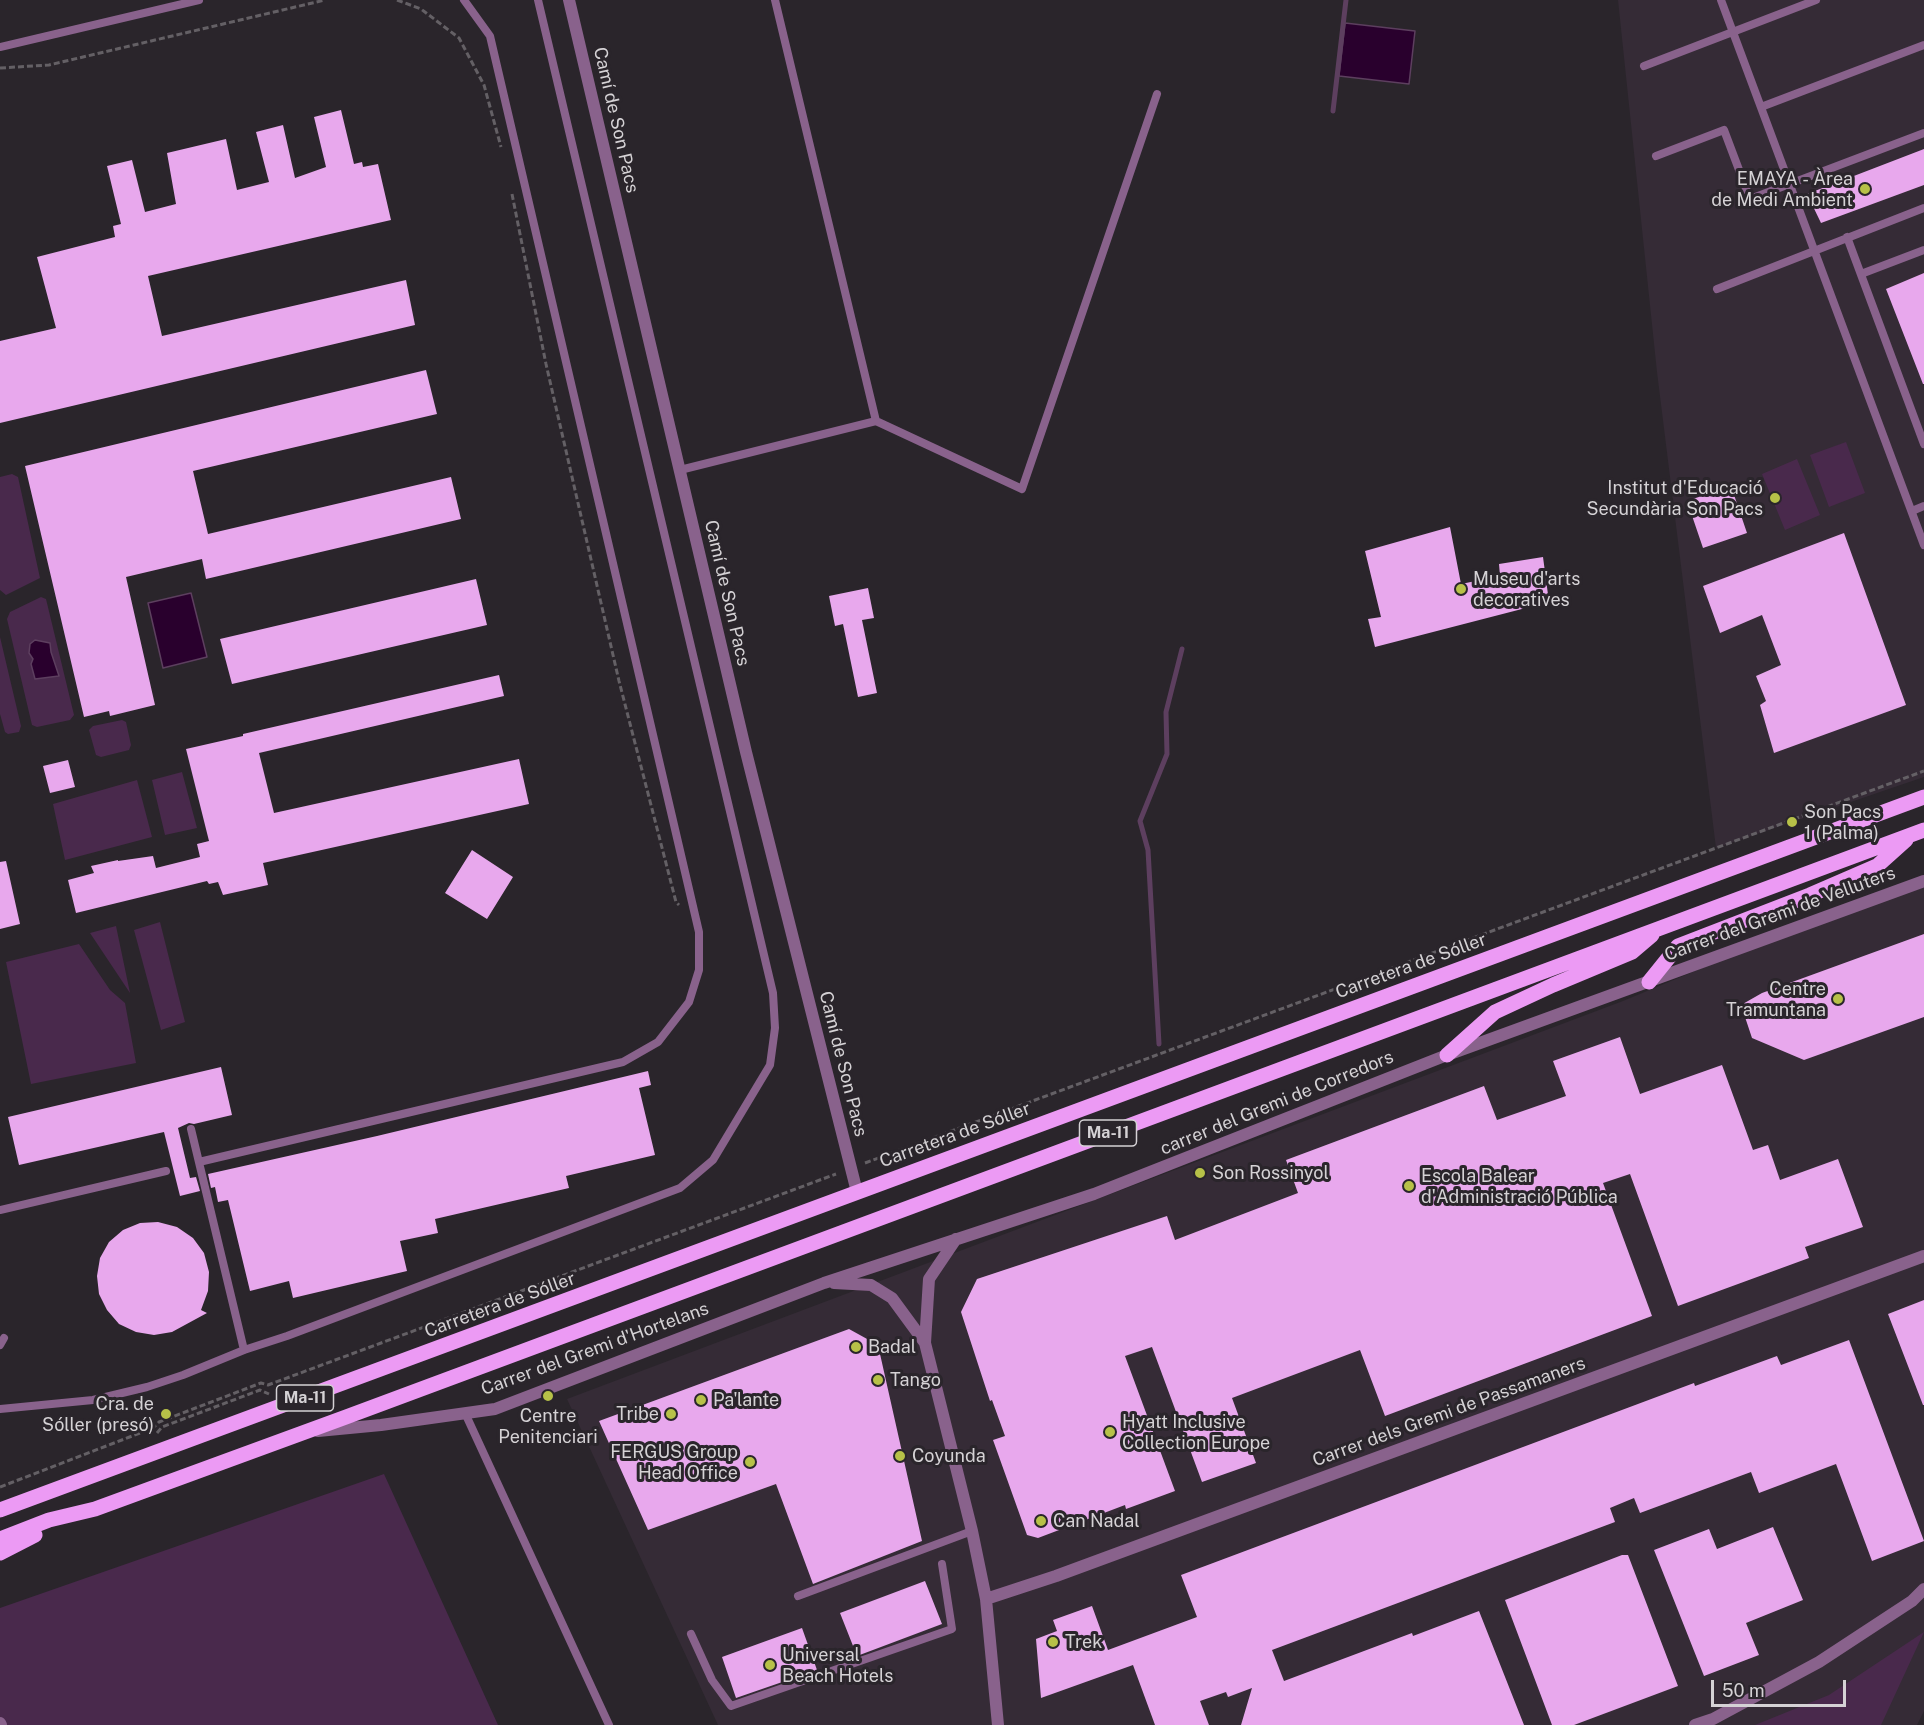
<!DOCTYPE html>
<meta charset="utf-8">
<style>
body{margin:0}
#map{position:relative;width:1924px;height:1725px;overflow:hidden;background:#2a252b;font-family:"Public Sans",sans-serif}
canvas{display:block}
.scale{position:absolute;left:1711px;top:1680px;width:135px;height:27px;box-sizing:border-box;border:3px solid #d5d2d5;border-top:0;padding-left:8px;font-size:18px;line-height:21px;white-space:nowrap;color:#d5d2d5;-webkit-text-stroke:4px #2a252b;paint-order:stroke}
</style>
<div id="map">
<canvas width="1924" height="1725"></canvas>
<div class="scale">50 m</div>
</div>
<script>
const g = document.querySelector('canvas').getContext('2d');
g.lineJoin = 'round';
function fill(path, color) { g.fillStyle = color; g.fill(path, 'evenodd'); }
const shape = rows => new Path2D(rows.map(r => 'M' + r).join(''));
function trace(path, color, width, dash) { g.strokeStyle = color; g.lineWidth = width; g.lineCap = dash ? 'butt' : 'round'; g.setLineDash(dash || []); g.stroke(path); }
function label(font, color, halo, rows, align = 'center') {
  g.font = font + ' "Public Sans",sans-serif'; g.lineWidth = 6; g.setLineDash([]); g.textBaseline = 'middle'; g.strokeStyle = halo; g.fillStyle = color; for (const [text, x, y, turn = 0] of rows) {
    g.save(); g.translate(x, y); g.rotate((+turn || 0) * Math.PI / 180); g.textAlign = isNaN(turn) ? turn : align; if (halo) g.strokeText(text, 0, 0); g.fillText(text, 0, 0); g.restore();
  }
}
fill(shape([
 [1618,0,1924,0,1924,777,1716,848,1657,372],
 [1924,876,1924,1711,1917,1725,718,1725,567,1399,1623,1001]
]), '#352b36');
fill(shape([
 [1846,442,1865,493,1829,507,1810,455],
 [1797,459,1820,515,1785,530,1762,474],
 [12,474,18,477,40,578,6,595,0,590,0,477],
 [41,597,46,599,74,715,70,720,37,727,32,725,7,619,10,612],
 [0,637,21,726,19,732,8,734,5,732,0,714],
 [122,720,126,722,131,745,129,750,101,757,96,755,89,730,93,726],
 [182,772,197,828,165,835,152,780],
 [137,780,152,837,65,860,53,804],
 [160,922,185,1022,161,1030,134,930],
 [116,926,130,993,90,933],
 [79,944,110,990,125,1003,136,1063,31,1084,6,962],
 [384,1474,498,1725,0,1725,0,1608],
 [1924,1632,1881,1725,1755,1725,1829,1695]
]), '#49294c');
const water = shape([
 [1345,23,1415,31,1409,84,1339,76,1345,23],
 [191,593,207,657,163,668,148,603,191,593],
 [35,640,50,643,51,652,59,676,35,679,31,664,33,659,29,653,30,644,35,640]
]);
fill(water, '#29002d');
trace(water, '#5d3f5f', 1.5);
trace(shape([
 [1333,111,1346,0],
 [1159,1044,1148,850,1140,821,1167,754,1166,712,1182,649]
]), '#5d3f5f', 5);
fill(shape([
 [341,110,354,164,362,162,363,167,378,164,391,220,148,276,162,336,406,280,415,325,0,423,0,341,56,328,37,257,115,237,113,226,121,224,107,166,132,160,145,212,176,204,167,153,226,139,237,190,269,182,256,132,283,125,295,178,326,167,314,117],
 [1924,149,1924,185,1821,223,1807,194],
 [1924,273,1924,384,1923,384,1886,289],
 [426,370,437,414,193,471,208,534,451,477,461,519,206,579,202,559,126,577,155,705,110,716,109,711,84,717,25,466],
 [1731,486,1747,533,1703,548,1687,501],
 [1450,527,1461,584,1500,576,1499,564,1543,557,1549,602,1375,647,1368,619,1381,617,1365,551],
 [1844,533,1906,705,1774,753,1760,705,1766,701,1756,676,1781,665,1762,615,1720,633,1703,586],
 [476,579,487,625,232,684,220,639],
 [868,588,874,618,862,620,877,693,858,697,843,624,835,626,829,596],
 [499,675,504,696,259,753,274,813,519,759,529,804,263,863,268,885,223,895,218,882,209,884,207,881,76,913,68,880,94,873,91,866,118,860,118,861,153,856,156,868,200,857,197,844,209,841,186,749,243,736,243,734],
 [68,760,75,787,50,793,43,766],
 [472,850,513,877,487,919,445,893],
 [6,861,20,924,0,929,0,862],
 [1924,934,1924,1017,1804,1060,1752,1038,1741,1005,1762,993],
 [1620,1037,1640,1094,1722,1065,1753,1150,1768,1145,1780,1180,1838,1159,1863,1227,1805,1247,1809,1258,1678,1306,1630,1174,1603,1183,1652,1316,1385,1416,1360,1350,1232,1398,1256,1463,1202,1482,1152,1347,1125,1356,1175,1491,1126,1509,1125,1505,1038,1538,1027,1535,993,1440,1005,1436,992,1400,990,1401,961,1312,977,1279,1167,1216,1175,1240,1298,1193,1286,1160,1484,1086,1497,1120,1566,1096,1553,1061],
 [221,1067,232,1115,194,1124,189,1123,178,1128,190,1178,196,1177,200,1191,180,1196,164,1132,19,1165,8,1117],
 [648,1071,651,1085,639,1088,655,1155,566,1176,569,1188,435,1219,438,1233,400,1241,407,1271,293,1298,289,1281,250,1291,228,1200,218,1202,215,1187,211,1188,208,1174,377,1136],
 [158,1222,177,1227,193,1238,204,1253,209,1272,208,1291,201,1310,207,1313,172,1332,154,1335,136,1332,119,1324,107,1310,99,1294,97,1276,100,1258,109,1242,123,1230,140,1223],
 [1924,1300,1924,1405,1923,1405,1888,1314],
 [849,1329,878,1345,922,1541,813,1584,776,1484,648,1530,599,1421],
 [1849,1340,1924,1541,1872,1561,1836,1464,1759,1493,1751,1472,1640,1513,1634,1498,1610,1508,1615,1522,1272,1650,1284,1681,1412,1633,1413,1636,1479,1611,1524,1725,1241,1725,1252,1688,1228,1697,1226,1692,1200,1701,1209,1725,1155,1725,1133,1665,1041,1698,1036,1639,1057,1631,1053,1620,1092,1606,1108,1650,1197,1617,1181,1575,1694,1383,1695,1386,1777,1356,1781,1365],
 [1773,1527,1803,1600,1746,1623,1759,1655,1704,1676,1654,1550,1709,1529,1717,1549],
 [1622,1555,1628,1555,1678,1686,1574,1725,1552,1725,1505,1600],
 [925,1581,942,1624,857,1656,840,1613],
 [802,1628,817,1670,736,1698,722,1657]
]), '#e8a8ed');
trace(shape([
 [397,0,421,9,459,38,484,85,501,147],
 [0,68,49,65,325,0],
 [512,194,546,364,619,681,676,902,679,905],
 [865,1163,1924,771],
 [157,1433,162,1427,260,1390,269,1394],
 [0,1487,153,1428,159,1422,261,1383,268,1385,836,1174]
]), '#646065', 3, [6, 3]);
trace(shape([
 [775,0,876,421],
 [1721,0,1924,545],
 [0,47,199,0],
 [1644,66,1816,0],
 [1761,107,1924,45],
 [1656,156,1724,130,1750,199,1924,133],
 [1847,237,1924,444],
 [1861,274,1924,250],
 [1717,289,1924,208],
 [680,470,876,421,1022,489,1157,94],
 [1912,511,1924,506],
 [191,1129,244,1350],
 [199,1162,623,1062,658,1042,689,1002,699,970,699,932,490,36,464,0],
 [0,1210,166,1171],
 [0,1345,4,1338],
 [0,1409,93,1400,147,1387,183,1375,244,1350,287,1336,680,1188,713,1160,770,1065,775,1028,773,993,538,0],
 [465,1413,609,1725],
 [798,1596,972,1531],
 [691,1634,712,1680,731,1706,952,1629,942,1564]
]), '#89628c', 8);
trace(shape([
 [569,0,746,752,857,1192],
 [834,1283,871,1285,892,1298,925,1343,929,1279,956,1239],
 [925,1343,972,1531,986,1599,998,1725],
 [318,1431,381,1425,495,1409,824,1283,1094,1194,1447,1055,1924,881],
 [986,1599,1056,1576,1924,1256],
 [0,1723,1,1725],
 [1695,1725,1713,1719,1819,1662,1912,1601,1924,1589]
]), '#89628c', 12);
trace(shape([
 [1649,982,1678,946,1810,895,1877,866,1906,840],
 [1447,1055,1495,1012,1553,985,1632,952,1652,935],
 [0,1510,1924,797],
 [0,1539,49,1520,95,1509,346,1417,1924,830],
 [0,1553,35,1535]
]), '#ec9af4', 15);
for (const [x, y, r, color] of [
 [1865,189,6,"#b7c148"],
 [1775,498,6,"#b7c148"],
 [1461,589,6,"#b7c148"],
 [1792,822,6,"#b7c148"],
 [1838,999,6,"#b7c148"],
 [1200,1173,6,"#b7c148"],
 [1409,1186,6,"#b7c148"],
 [856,1347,6,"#b7c148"],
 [878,1380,6,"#b7c148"],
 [548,1396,6,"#b7c148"],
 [701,1400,6,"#b7c148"],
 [166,1414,6,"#b7c148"],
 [671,1414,6,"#b7c148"],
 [1110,1432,6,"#b7c148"],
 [900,1456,6,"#b7c148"],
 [750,1462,6,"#b7c148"],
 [1041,1521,6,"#b7c148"],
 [1053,1642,6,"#b7c148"],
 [770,1665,6,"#b7c148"]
]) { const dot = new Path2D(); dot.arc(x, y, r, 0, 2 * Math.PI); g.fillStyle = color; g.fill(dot); trace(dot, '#2a252b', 2); }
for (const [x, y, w] of [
 [1108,1133,57],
 [305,1398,57]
]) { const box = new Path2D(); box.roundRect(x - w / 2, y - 13, w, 26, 4.5); g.fillStyle = '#2a252b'; g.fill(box); trace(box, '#d5d2d5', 1.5); }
label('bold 16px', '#d5d2d5', null, [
 ["Ma-11",1108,1133],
 ["Ma-11",305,1398]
]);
label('18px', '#d5d2d5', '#2a252b', [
 ["Camí de Son Pacs",616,120,77],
 ["Camí de Son Pacs",727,593,77],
 ["Carrer del Gremi de Velluters",1780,914,-20],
 ["Carretera de Sóller",1411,966,-20],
 ["Camí de Son Pacs",843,1064,76],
 ["carrer del Gremi de Corredors",1277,1103,-22],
 ["Carretera de Sóller",955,1135,-20],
 ["Carretera de Sóller",500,1305,-20],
 ["Carrer del Gremi d'Hortelans",595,1349,-20],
 ["Carrer dels Gremi de Passamaners",1449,1412,-20]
]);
label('18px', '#d5d2d5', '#2a252b', [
 ["EMAYA - Àrea",1853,179,"right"],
 ["de Medi Ambient",1853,200,"right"],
 ["Institut d'Educació",1763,488,"right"],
 ["Secundària Son Pacs",1763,509,"right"],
 ["Museu d'arts",1473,579],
 ["decoratives",1473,600],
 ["Son Pacs",1804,812],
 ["1 (Palma)",1804,833],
 ["Centre",1826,989,"right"],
 ["Tramuntana",1826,1010,"right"],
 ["Son Rossinyol",1212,1173],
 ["Escola Balear",1421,1176],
 ["d'Administració Pública",1421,1197],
 ["Badal",868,1347],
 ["Tango",890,1380],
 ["Pa'lante",713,1400],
 ["Cra. de",154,1404,"right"],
 ["Sóller (presó)",154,1425,"right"],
 ["Tribe",659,1414,"right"],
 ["Centre",548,1416,"center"],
 ["Penitenciari",548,1437,"center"],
 ["Hyatt Inclusive",1122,1422],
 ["Collection Europe",1122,1443],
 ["FERGUS Group",738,1452,"right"],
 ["Head Office",738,1473,"right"],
 ["Coyunda",912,1456],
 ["Can Nadal",1053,1521],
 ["Trek",1065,1642],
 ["Universal",782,1655],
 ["Beach Hotels",782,1676]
], 'left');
</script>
